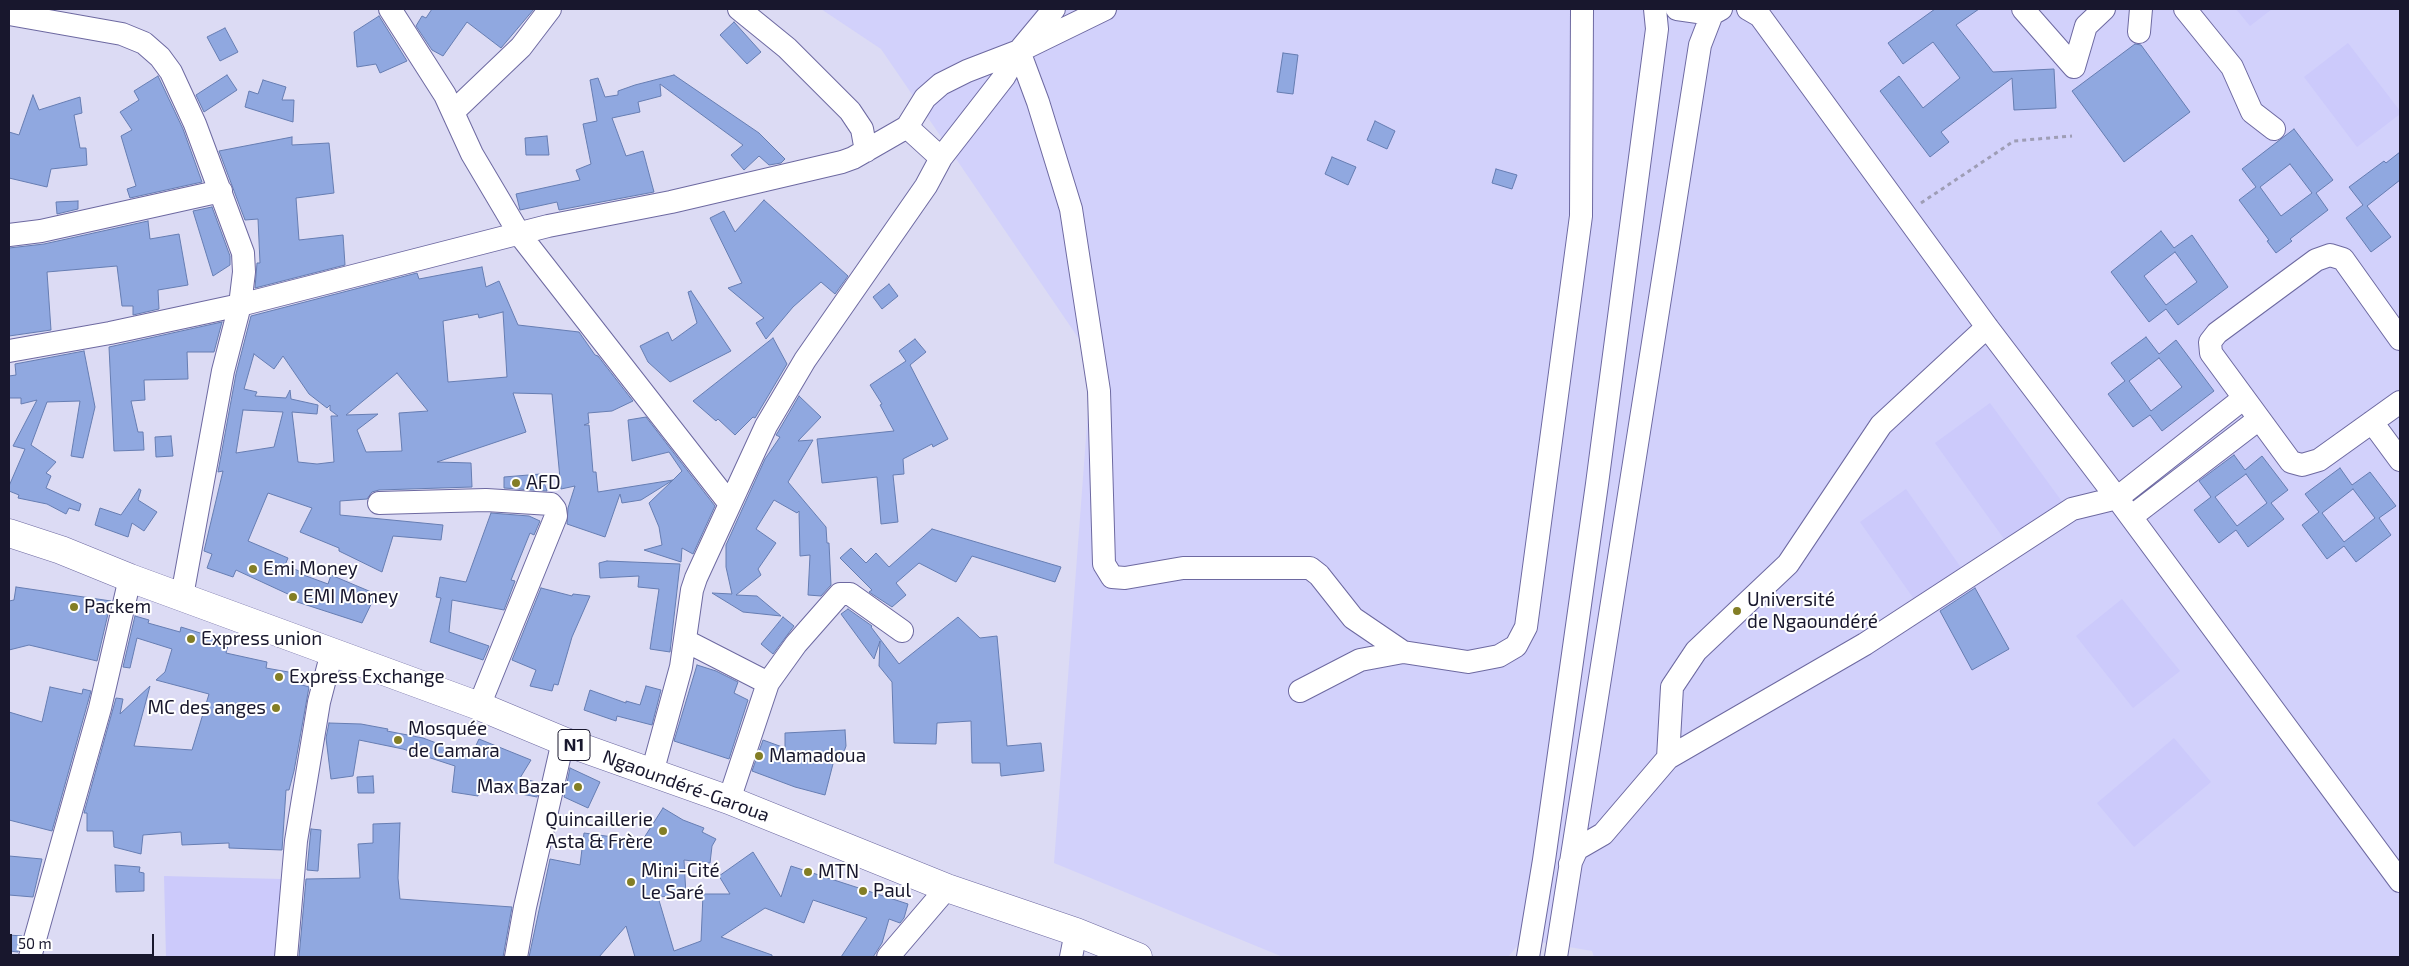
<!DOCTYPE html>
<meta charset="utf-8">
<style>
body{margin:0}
#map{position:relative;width:2409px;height:966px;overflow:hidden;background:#dcdbf4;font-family:"Exo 2",sans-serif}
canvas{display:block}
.frame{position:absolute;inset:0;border:10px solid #18172d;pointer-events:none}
.scale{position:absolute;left:10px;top:934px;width:144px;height:22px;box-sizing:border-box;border:2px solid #18172d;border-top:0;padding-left:6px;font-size:15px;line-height:18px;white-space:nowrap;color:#18172d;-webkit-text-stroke:4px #fff;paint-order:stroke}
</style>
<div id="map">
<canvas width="2409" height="966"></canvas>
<div class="frame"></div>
<div class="scale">50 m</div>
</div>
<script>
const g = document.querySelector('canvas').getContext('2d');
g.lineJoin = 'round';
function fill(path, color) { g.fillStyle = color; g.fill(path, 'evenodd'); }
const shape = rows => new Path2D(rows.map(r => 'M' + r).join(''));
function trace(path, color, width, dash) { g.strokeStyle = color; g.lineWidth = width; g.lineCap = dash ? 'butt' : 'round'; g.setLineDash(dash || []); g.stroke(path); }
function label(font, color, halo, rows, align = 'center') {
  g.font = font + ' "Exo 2",sans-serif'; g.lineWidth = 4; g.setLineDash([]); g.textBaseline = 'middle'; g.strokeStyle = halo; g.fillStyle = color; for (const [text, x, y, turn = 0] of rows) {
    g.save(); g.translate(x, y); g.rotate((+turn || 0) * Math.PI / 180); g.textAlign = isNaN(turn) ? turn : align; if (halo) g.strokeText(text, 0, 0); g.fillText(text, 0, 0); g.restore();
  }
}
fill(shape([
 [821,9,2400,9,2400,957,1594,957,1592,951,1523,939,1508,957,1283,957,1054,863,1092,358,881,49]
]), '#d2d1fb');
fill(shape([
 [2236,9,2272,9,2250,26],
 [2348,43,2400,111,2400,114,2357,147,2304,77],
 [1990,403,2063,503,2007,543,1935,443],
 [1906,489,1962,569,1916,602,1860,522],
 [2122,599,2180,671,2133,708,2076,636],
 [2174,738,2211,782,2134,847,2097,803],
 [164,876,282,879,279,957,166,957]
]), '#cccafb');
const building = shape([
 [432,9,534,9,501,48,467,22,443,56,432,50,416,26,422,16,426,18,432,9],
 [1935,9,1979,9,1956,25,1993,72,2054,69,2056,108,2014,110,2012,78,1941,132,1949,142,1930,157,1880,91,1899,76,1923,108,1960,78,1933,42,1903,64,1888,43,1935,9],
 [379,16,407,61,380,73,376,64,357,67,354,32,379,16],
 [734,22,761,52,747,64,720,35,734,22],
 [225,28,238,52,220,61,207,37,225,28],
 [2135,44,2141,45,2190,112,2124,162,2072,91,2135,44],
 [1283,53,1298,55,1293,94,1277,92,1283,53],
 [227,75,237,90,204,112,196,95,227,75],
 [674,75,759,133,785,159,781,163,769,165,759,156,744,170,731,155,743,145,660,84,661,96,638,102,640,112,612,118,626,156,643,151,654,192,559,210,557,202,520,210,516,194,580,180,576,170,591,164,583,124,597,121,590,80,598,78,605,97,618,95,618,91,635,85,674,75],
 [158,76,183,129,202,182,130,198,127,189,136,186,121,136,132,130,120,112,139,100,134,91,158,76],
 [263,80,286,87,282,100,294,100,293,122,245,107,249,91,258,94,263,80],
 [33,95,39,110,80,97,82,113,74,115,80,148,86,148,87,165,51,169,47,187,9,178,9,132,19,135,33,95],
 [1375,121,1395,131,1387,149,1367,140,1375,121],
 [2294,129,2333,180,2316,193,2328,210,2290,239,2292,241,2276,253,2267,241,2269,240,2239,200,2256,187,2242,169,2294,129],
 [2290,164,2312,193,2281,216,2260,187,2290,164],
 [547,136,549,155,526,155,525,138,547,136],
 [292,137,292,145,329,143,334,193,296,198,299,240,343,235,345,265,255,288,257,263,260,263,258,219,245,220,219,151,292,137],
 [2400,152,2400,180,2367,206,2391,237,2371,252,2346,218,2363,205,2349,187,2384,161,2386,163,2400,152],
 [1332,157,1356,167,1348,185,1325,174,1332,157],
 [1496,169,1517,175,1512,189,1492,183,1496,169],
 [764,200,848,276,835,294,821,282,793,307,766,339,756,323,764,318,728,288,742,283,710,218,724,211,735,232,764,200],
 [78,201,78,209,57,214,56,202,78,201],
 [212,207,230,256,230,265,213,276,193,211,212,207],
 [148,221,150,239,179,234,188,285,158,290,159,309,133,315,133,306,122,306,117,266,47,272,51,330,9,336,9,248,44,244,148,221],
 [2161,231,2174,248,2192,235,2228,287,2178,325,2166,309,2149,322,2111,272,2161,231],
 [2175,252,2197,282,2166,305,2144,276,2175,252],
 [482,267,486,287,499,281,518,325,579,332,595,355,598,356,633,401,612,411,588,413,589,423,584,425,589,425,593,472,596,472,598,492,673,480,682,471,669,452,632,461,628,420,646,417,715,506,693,554,682,548,681,562,644,550,662,545,659,527,649,503,673,480,641,500,622,503,620,494,605,537,567,524,568,508,575,486,561,489,552,394,513,393,526,432,437,462,471,463,472,487,379,490,372,492,367,499,340,501,340,515,443,525,441,540,393,536,382,572,339,551,339,548,300,532,312,508,268,493,248,541,288,558,285,565,299,571,298,573,328,584,331,575,376,594,362,623,288,599,290,595,236,570,233,577,207,568,212,554,204,551,223,471,218,472,236,374,251,316,417,273,419,279,482,267],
 [503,312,507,377,448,382,443,321,478,314,479,318,503,312],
 [254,354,274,369,283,356,309,394,327,408,330,405,330,410,338,416,331,416,334,462,317,464,298,462,292,412,317,414,318,405,291,399,290,390,286,398,255,396,257,392,244,389,254,354],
 [397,373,428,411,399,413,402,451,366,452,357,430,378,414,346,415,397,373],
 [243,410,283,412,274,447,236,453,243,410],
 [889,284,898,296,882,309,873,297,889,284],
 [691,291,731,351,670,382,648,362,640,346,668,332,672,341,697,323,688,292,691,291],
 [222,322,214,352,187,352,188,379,144,380,145,400,131,401,138,432,143,432,144,450,114,451,109,347,222,322],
 [2146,337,2159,354,2176,340,2214,391,2162,431,2150,415,2133,427,2108,394,2125,381,2111,363,2146,337],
 [2159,358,2182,387,2151,411,2129,381,2159,358],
 [773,338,787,364,755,418,753,417,735,435,718,419,716,421,693,401,773,338],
 [915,339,926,352,910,365,948,439,933,447,932,444,903,459,904,474,893,475,898,522,881,524,877,477,822,483,817,439,894,431,880,405,882,404,870,385,906,361,899,351,915,339],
 [84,351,95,407,83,458,71,456,80,401,47,402,31,445,56,462,46,473,51,476,46,488,81,504,79,511,69,508,66,514,47,504,18,498,19,495,9,491,9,486,25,449,13,446,37,400,21,404,21,398,9,398,9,376,16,375,15,364,84,351],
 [799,396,821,417,798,441,813,440,788,482,826,527,827,543,829,543,831,585,821,596,808,595,810,555,800,556,799,511,797,513,774,500,756,529,776,543,758,569,761,575,736,595,757,596,781,616,743,612,712,593,732,594,726,567,726,545,765,459,780,437,776,435,778,432,799,396],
 [171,436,173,456,156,457,155,437,171,436],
 [2234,455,2245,470,2262,456,2288,490,2271,503,2284,519,2248,547,2236,530,2219,543,2194,510,2211,497,2199,481,2234,455],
 [2246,474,2267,503,2237,526,2215,497,2246,474],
 [2340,468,2352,485,2370,472,2396,506,2379,518,2391,535,2356,562,2344,546,2327,559,2302,525,2319,512,2305,494,2340,468],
 [2353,489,2375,518,2344,542,2322,513,2353,489],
 [541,474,547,491,504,488,504,477,541,474],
 [139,489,141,490,138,500,157,512,144,531,132,523,128,537,95,525,100,508,121,515,139,489],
 [491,513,529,516,540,521,534,535,530,533,511,580,515,581,504,610,452,600,449,632,489,646,483,660,430,642,441,598,436,597,440,577,466,582,491,513],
 [932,529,1061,567,1055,582,972,556,956,582,919,563,896,583,906,595,892,607,869,592,872,590,840,558,851,548,866,563,876,553,889,567,932,529],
 [607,561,680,564,670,652,650,649,659,589,638,587,639,576,600,578,599,563,607,561],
 [16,587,111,601,97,661,29,645,9,650,9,601,14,600,16,587],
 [541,588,572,596,573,594,590,596,572,637,558,685,554,684,552,691,530,686,536,670,512,660,541,588],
 [1975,588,2009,649,1972,670,1940,611,1975,588],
 [848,609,872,626,871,627,899,664,958,617,980,638,997,636,1007,746,1041,743,1044,771,1001,776,1000,763,972,763,971,721,937,723,936,744,894,743,892,682,879,666,880,641,874,659,841,614,848,609],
 [135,616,149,620,148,623,180,632,181,627,229,642,226,653,267,662,266,668,294,673,292,682,309,687,294,771,289,790,286,790,282,850,229,848,229,843,182,845,181,832,143,835,141,854,114,847,113,831,87,831,87,813,84,813,116,698,123,699,120,714,150,686,134,746,192,750,209,694,156,680,165,672,172,649,137,638,130,668,123,667,135,616],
 [783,617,794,626,773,654,761,644,783,617],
 [697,665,716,671,738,682,734,693,748,700,729,759,674,741,697,665],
 [646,686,661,690,652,725,617,716,616,721,584,710,590,690,626,703,626,701,640,705,646,686],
 [50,687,82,694,83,689,91,691,52,831,9,820,9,712,42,722,50,687],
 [329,723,361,724,388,729,387,731,423,738,471,756,479,739,531,760,520,778,540,783,537,797,479,786,478,796,452,792,455,766,403,749,359,740,353,776,331,779,326,738,329,723],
 [845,730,846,746,840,763,834,760,825,795,795,787,752,771,763,740,785,748,785,733,845,730],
 [570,768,600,782,588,808,564,797,570,768],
 [373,776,374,793,358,793,357,777,373,776],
 [663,808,683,820,704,828,702,832,716,839,712,846,710,863,684,860,686,895,658,897,674,951,701,941,703,894,730,894,719,876,753,852,781,897,791,866,908,904,904,918,900,923,889,919,882,943,873,957,841,957,867,918,813,900,804,923,765,908,721,937,772,955,772,957,635,957,626,926,599,957,529,957,550,859,580,865,584,833,642,841,663,808],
 [400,823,398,878,400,899,512,907,503,957,299,957,306,879,360,878,358,844,373,843,373,824,400,823],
 [311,829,321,830,318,871,307,870,311,829],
 [9,856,42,859,33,897,9,895,9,856],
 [115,865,140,867,139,872,144,873,144,891,116,892,115,865],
 [9,935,22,936,18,952,9,951,9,935]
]);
fill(building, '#90a8e0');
trace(building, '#667db2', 1);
const minor = shape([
 [390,9,445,95,472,154,520,235,730,504],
 [739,9,787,48,850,111,862,129,866,151],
 [1677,9,1712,14,1721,9],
 [1748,9,1760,16,1987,327,2117,498,2400,881],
 [2023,9,2074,67],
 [2185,9,2232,67,2252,112,2274,129],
 [9,14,122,34,144,43,160,57,171,72,195,124,243,253,244,272,240,305,223,371,182,596],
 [2139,32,2141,9],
 [1019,51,1038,102,1071,209,1099,391,1104,564,1112,577,1125,578,1183,568,1310,568,1319,575,1353,618,1403,652],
 [2074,67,2086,26,2104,9],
 [454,111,521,47,550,9],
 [907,127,941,158],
 [9,235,41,231,221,191],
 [2400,339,2343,259,2330,255,2316,260,2217,333,2210,342,2211,353,2291,462,2302,465,2319,460,2400,402],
 [9,351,110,333,240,305,548,226,671,202,842,162,853,158,907,127,925,98,941,84,967,71,1019,51,1105,9],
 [2372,422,2400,460],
 [379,503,486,500,551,504,555,509,556,516,479,706],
 [2131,517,2259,419],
 [686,641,768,683],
 [1300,691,1360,660,1403,652,1468,662,1499,656,1516,646,1526,627,1581,216,1582,9],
 [1668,758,1865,644,2072,509,2117,498,2244,398],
 [652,773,681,667,692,590,696,578,766,426,805,360,926,186,941,158,1004,77,1019,51,1054,9],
 [729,800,768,683,796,644,840,594,850,594,902,631],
 [1570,864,1577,849,1603,834,1668,758,1672,687,1696,651,1788,564,1881,425,1987,327],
 [30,957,100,708,130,578],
 [286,957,296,841,319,702,332,652],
 [516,957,525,907,563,741],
 [888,957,947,888],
 [1071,957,1076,932],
 [1528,957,1544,860,1597,484,1657,29,1655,9],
 [1556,957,1700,45,1712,14]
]);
const highway = shape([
 [9,533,61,550,130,578,479,706,563,741,729,800,947,888,1076,932,1138,957]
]);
trace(minor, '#6d69a1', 24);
trace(highway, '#6d69a1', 29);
trace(shape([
 [1921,203,2014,141,2072,136]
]), '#9e9db5', 3, [4, 4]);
trace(minor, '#fff', 22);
trace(highway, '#fff', 28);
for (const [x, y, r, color] of [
 [516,483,5,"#837e25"],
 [253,569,5,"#837e25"],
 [293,597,5,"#837e25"],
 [74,607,5,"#837e25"],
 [1737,611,5,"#837e25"],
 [191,639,5,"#837e25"],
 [279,677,5,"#837e25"],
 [276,708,5,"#837e25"],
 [398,740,5,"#837e25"],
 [759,756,5,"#837e25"],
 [578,787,5,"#837e25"],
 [663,831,5,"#837e25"],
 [808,872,5,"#837e25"],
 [631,882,5,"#837e25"],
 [863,891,5,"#837e25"]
]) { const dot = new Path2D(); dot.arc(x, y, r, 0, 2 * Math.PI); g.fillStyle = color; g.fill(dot); trace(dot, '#fff', 2); }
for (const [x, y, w] of [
 [574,745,32]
]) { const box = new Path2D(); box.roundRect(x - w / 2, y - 15.5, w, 31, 4); g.fillStyle = '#fff'; g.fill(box); trace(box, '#18172d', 1); }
label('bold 18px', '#18172d', null, [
 ["N1",574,745]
]);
label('19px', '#18172d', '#fff', [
 ["AFD",526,483],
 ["Emi Money",263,569],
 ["EMI Money",303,597],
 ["Université",1747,600],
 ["de Ngaoundéré",1747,622],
 ["Packem",84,607],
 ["Express union",201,639],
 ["Express Exchange",289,677],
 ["MC des anges",266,708,"right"],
 ["Mosquée",408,729],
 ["de Camara",408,751],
 ["Mamadoua",769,756],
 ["Max Bazar",568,787,"right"],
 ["Quincaillerie",653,820,"right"],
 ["Asta & Frère",653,842,"right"],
 ["Mini-Cité",641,871],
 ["Le Saré",641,893],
 ["MTN",818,872],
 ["Paul",873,891]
], 'left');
label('19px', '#18172d', '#fff', [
 ["Ngaoundéré-Garoua",686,786,20]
]);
</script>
